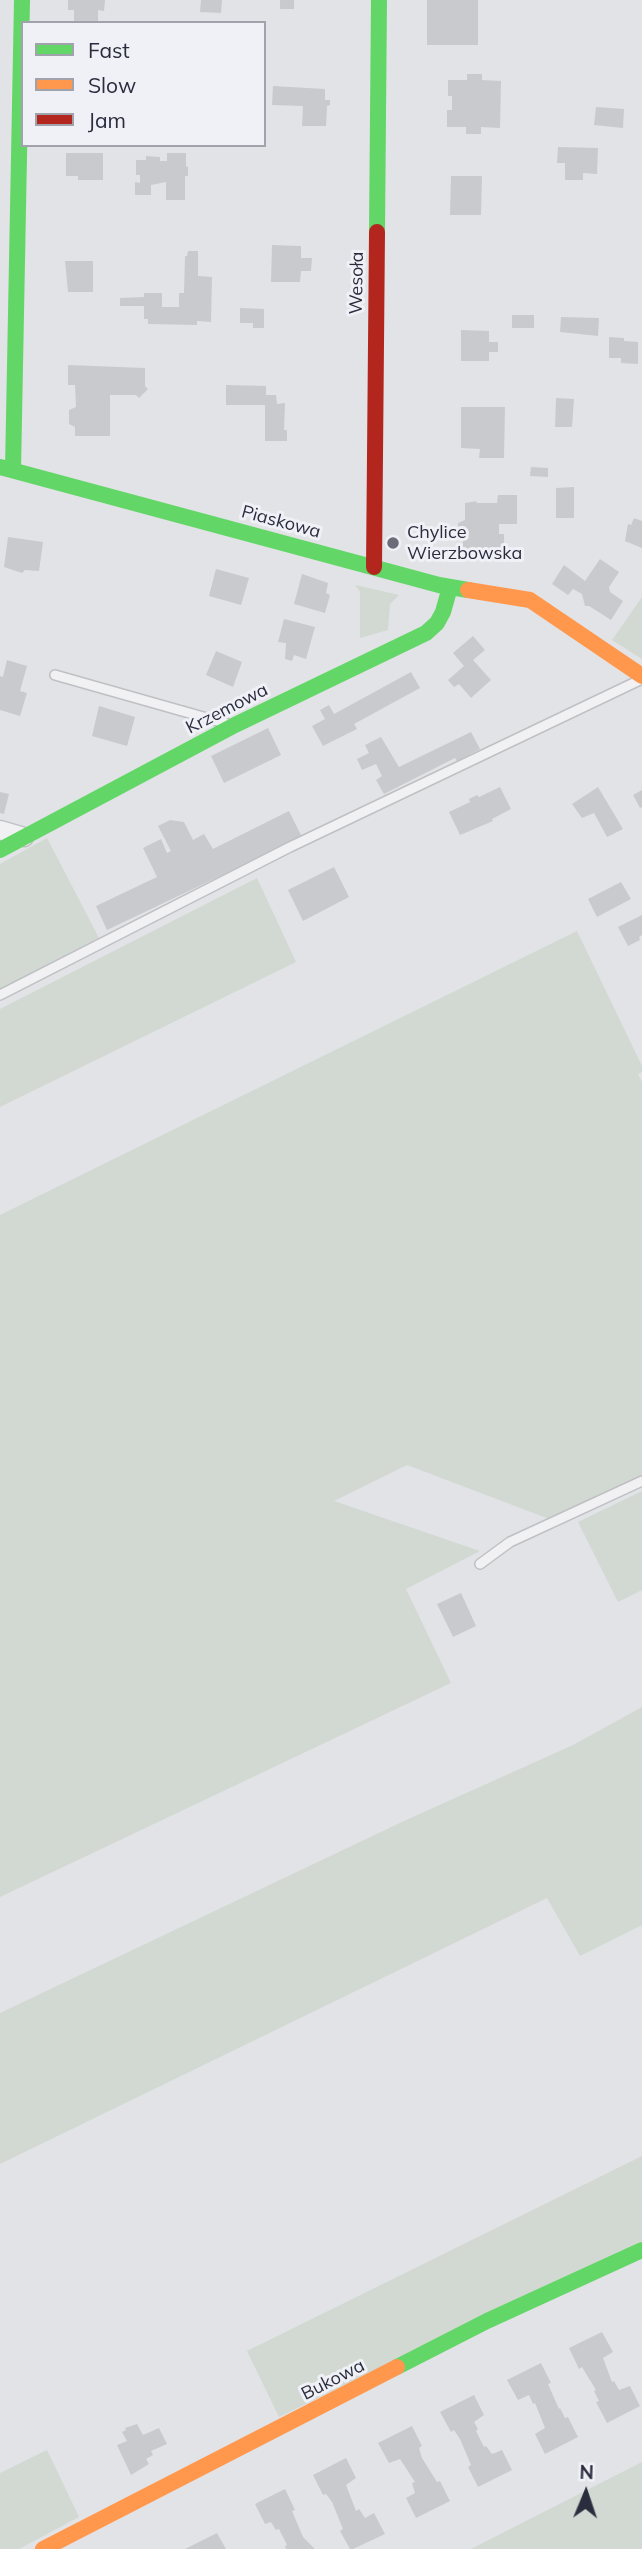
<!DOCTYPE html>
<meta charset="utf-8">
<style>
body{margin:0}
#map{position:relative;width:642px;height:2549px;overflow:hidden;background:#e2e3e6;font-family:Mulish,sans-serif}
canvas{display:block}
.legend{position:absolute;left:21px;top:21px;width:245px;height:126px;box-sizing:border-box;background:#f0f1f6;border:2px solid #a1a3ac;margin:0;padding:9px 12px;list-style:none;font-size:21px;color:#2a2d3e}
.legend li{display:flex;align-items:center;gap:14px;height:35px}
.legend b{width:35px;border:2px solid #a1a3ac}
.north{position:absolute;left:551px;top:2458px;width:70px;height:70px;-webkit-text-stroke:5px #f0f1f6;paint-order:stroke;rotate:2deg;font-size:19px;font-weight:700;line-height:28px;text-align:center;color:#2a2d3e}
.north::after{content:'';display:block;margin:auto;width:24px;height:32px;background:#2a2d3e;clip-path:polygon(50% 0,100% 100%,50% 72%,0 100%)}
</style>
<div id="map">
<canvas width="642" height="2549"></canvas>
<ul class="legend">
<li><b style="height:9px;background:#63d668"></b>Fast</li>
<li><b style="height:9px;background:#ff974d"></b>Slow</li>
<li><b style="height:9px;background:#b3261e"></b>Jam</li>
</ul>
<div class="north">N</div>
</div>
<script>
const g = document.querySelector('canvas').getContext('2d');
g.lineJoin = 'round';
function fill(path, color) { g.fillStyle = color; g.fill(path, 'evenodd'); }
const shape = rows => new Path2D(rows.map(r => 'M' + r).join(''));
function trace(path, color, width, dash) { g.strokeStyle = color; g.lineWidth = width; g.lineCap = dash ? 'butt' : 'round'; g.setLineDash(dash || []); g.stroke(path); }
function label(font, color, halo, rows, align = 'center') {
  g.font = font + ' Mulish,sans-serif'; g.lineWidth = 6; g.setLineDash([]); g.textBaseline = 'middle'; g.strokeStyle = halo; g.fillStyle = color; for (const [text, x, y, turn = 0] of rows) {
    g.save(); g.translate(x, y); g.rotate((+turn || 0) * Math.PI / 180); g.textAlign = isNaN(turn) ? turn : align; if (halo) g.strokeText(text, 0, 0); g.fillText(text, 0, 0); g.restore();
  }
}
fill(shape([
 [355,585,399,595,390,604,388,630,360,638,360,592],
 [642,597,642,659,612,640],
 [47,838,99,938,0,989,0,864],
 [257,878,296,962,0,1107,0,1009],
 [577,931,642,1066,642,1072,638,1074,642,1082,642,1475,552,1520,407,1465,334,1501,480,1551,406,1589,451,1683,0,1897,0,1215],
 [642,1491,642,1590,618,1602,578,1522],
 [642,1707,642,1925,580,1956,547,1898,0,2164,0,2013,404,1821,573,1745],
 [642,2156,642,2241,279,2417,247,2351],
 [47,2450,79,2517,19,2549,0,2549,0,2473],
 [642,2462,642,2549,471,2549]
]), '#d1d9d2');
fill(shape([
 [68,0,105,0,104,11,98,10,98,23,74,23,74,10,68,10],
 [201,0,222,0,221,13,200,12],
 [280,0,294,0,294,9,280,9],
 [427,0,478,0,478,45,427,45],
 [467,74,482,74,482,80,501,81,500,128,481,127,481,134,466,134,466,127,447,127,447,110,452,110,452,96,448,96,448,80,467,80],
 [273,86,325,89,325,100,330,100,330,105,327,106,326,126,302,126,303,106,272,105],
 [596,107,624,109,623,128,594,125],
 [558,147,598,148,597,174,583,173,583,180,565,180,565,163,557,163],
 [66,153,103,153,103,180,78,180,78,176,66,176],
 [167,153,186,153,186,166,188,167,188,176,185,176,185,200,166,200,166,182,151,185,151,195,135,195,135,182,140,183,140,175,136,175,136,160,146,160,146,156,160,157,160,161,167,161],
 [451,176,482,176,481,215,450,215],
 [272,245,301,246,301,258,312,258,311,271,301,271,300,282,271,282],
 [188,251,198,251,198,276,212,277,211,322,197,321,197,325,148,324,148,319,144,319,144,306,120,306,120,298,144,297,144,293,162,293,162,307,179,307,179,293,184,293,185,256,187,256],
 [65,261,93,261,93,292,68,292],
 [240,308,264,309,264,328,253,328,253,323,240,323],
 [512,315,534,315,534,328,512,328],
 [561,317,599,318,598,336,560,332],
 [461,330,489,331,489,342,498,342,498,352,489,352,489,361,461,361],
 [609,337,624,338,624,341,638,342,638,364,621,363,621,358,609,358],
 [68,365,145,368,145,386,148,389,139,398,136,395,110,395,110,436,75,436,75,427,69,424,69,410,76,407,75,385,68,385],
 [226,385,266,386,266,395,276,395,277,404,285,403,284,430,287,430,287,441,265,441,265,405,226,405],
 [556,398,574,399,572,427,555,427],
 [461,407,505,407,504,458,479,458,480,449,461,448],
 [531,467,548,468,548,477,530,476],
 [574,487,574,518,556,518,556,488],
 [498,495,517,495,517,524,499,524,499,534,504,534,504,557,488,557,488,553,474,553,474,555,463,553,463,533,458,530,458,523,465,520,465,503,477,501,476,503,497,503],
 [634,518,642,521,642,548,625,541,628,524,631,525],
 [8,537,43,542,39,571,25,570,22,573,4,567],
 [600,559,619,572,609,587,610,592,623,601,611,620,589,606,585,606,582,594,573,589,568,595,552,584,564,565,585,581],
 [216,569,249,578,241,605,209,596],
 [302,574,328,583,326,593,330,595,325,613,294,604],
 [284,619,315,627,306,659,294,655,292,661,285,659,286,643,278,642],
 [473,636,485,650,473,660,491,680,471,698,459,684,454,687,448,680,464,666,453,653],
 [216,651,242,662,233,687,206,675],
 [7,660,27,666,20,691,27,693,20,716,0,710,0,676,3,677],
 [411,672,420,688,354,724,357,729,323,746,312,726,325,719,320,710,329,705,334,714],
 [99,706,135,717,127,746,92,736],
 [268,728,281,755,224,783,211,756],
 [471,732,480,749,457,761,455,758,384,794,376,780,382,776,376,764,362,770,357,759,369,753,365,745,381,737,399,767],
 [500,787,511,809,492,819,493,821,460,835,449,812,470,802,469,799,477,795,479,797],
 [598,787,623,829,607,837,594,813,582,818,572,804],
 [642,790,642,807,640,808,633,795],
 [0,792,9,794,4,814,0,813],
 [289,811,302,837,107,930,96,906,157,877,143,848,161,839,167,853,171,851,158,826,170,820,184,822,193,840,204,834,213,849],
 [334,867,349,897,303,921,288,890],
 [621,882,631,899,597,917,588,899],
 [642,915,642,935,639,937,640,940,628,946,618,927],
 [461,1593,476,1626,453,1637,437,1604],
 [602,2332,613,2352,603,2358,612,2382,614,2381,619,2390,630,2386,640,2406,607,2423,596,2402,599,2401,594,2391,596,2390,582,2367,579,2369,569,2348],
 [541,2363,551,2383,548,2384,559,2409,560,2408,565,2418,568,2417,578,2437,545,2454,535,2434,545,2428,535,2403,533,2404,529,2395,518,2400,507,2380],
 [474,2395,484,2415,474,2422,478,2429,476,2431,484,2447,486,2446,492,2454,502,2450,512,2470,478,2487,468,2467,471,2465,460,2439,454,2430,451,2432,440,2412],
 [137,2424,143,2435,159,2428,167,2444,151,2451,153,2455,146,2459,149,2464,131,2475,117,2445,127,2441,122,2432,126,2430,125,2428],
 [412,2426,422,2446,419,2448,422,2458,437,2482,440,2481,450,2501,416,2518,406,2498,415,2493,412,2483,415,2482,400,2459,389,2463,378,2443],
 [346,2458,356,2478,346,2485,356,2511,359,2509,365,2518,374,2513,385,2534,353,2549,350,2549,340,2531,343,2529,332,2502,326,2494,323,2495,313,2475],
 [285,2489,295,2510,292,2511,303,2537,315,2549,286,2549,285,2546,287,2545,279,2529,276,2530,271,2522,265,2524,255,2504],
 [217,2533,226,2549,185,2549]
]), '#c9cace');
const lane = shape([
 [55,675,228,724],
 [0,995,290,847,640,680],
 [480,1564,510,1542,642,1481]
]);
const street = shape([
 [0,830,24,837]
]);
trace(lane, '#bfc0c3', 12);
trace(street, '#bfc0c3', 21);
trace(lane, '#f1f1f4', 9);
trace(street, '#f1f1f4', 18);
trace(shape([
 [377,232,379,0],
 [0,467,439,585,468,590],
 [13,470,22,0],
 [0,850,235,725,426,633,437,623,443,612,450,587],
 [397,2367,487,2321,642,2250]
]), '#63d668', 16);
trace(shape([
 [468,590,530,600,642,676],
 [43,2549,397,2367]
]), '#ff974d', 16);
trace(shape([
 [374,567,377,232]
]), '#b3261e', 16);
for (const [x, y, r, color] of [
 [393,543,7,"#6a6d79"]
]) { const dot = new Path2D(); dot.arc(x, y, r, 0, 2 * Math.PI); g.fillStyle = color; g.fill(dot); trace(dot, '#f0f1f6', 2.5); }
label('18px', '#2a2d3e', '#f0f1f6', [
 ["Wesoła",357,283,-89],
 ["Piaskowa",281,522,15],
 ["Krzemowa",227,709,-27],
 ["Bukowa",333,2380,-27]
]);
label('18px', '#2a2d3e', '#f0f1f6', [
 ["Chylice",407,533],
 ["Wierzbowska",407,554]
], 'left');
</script>
